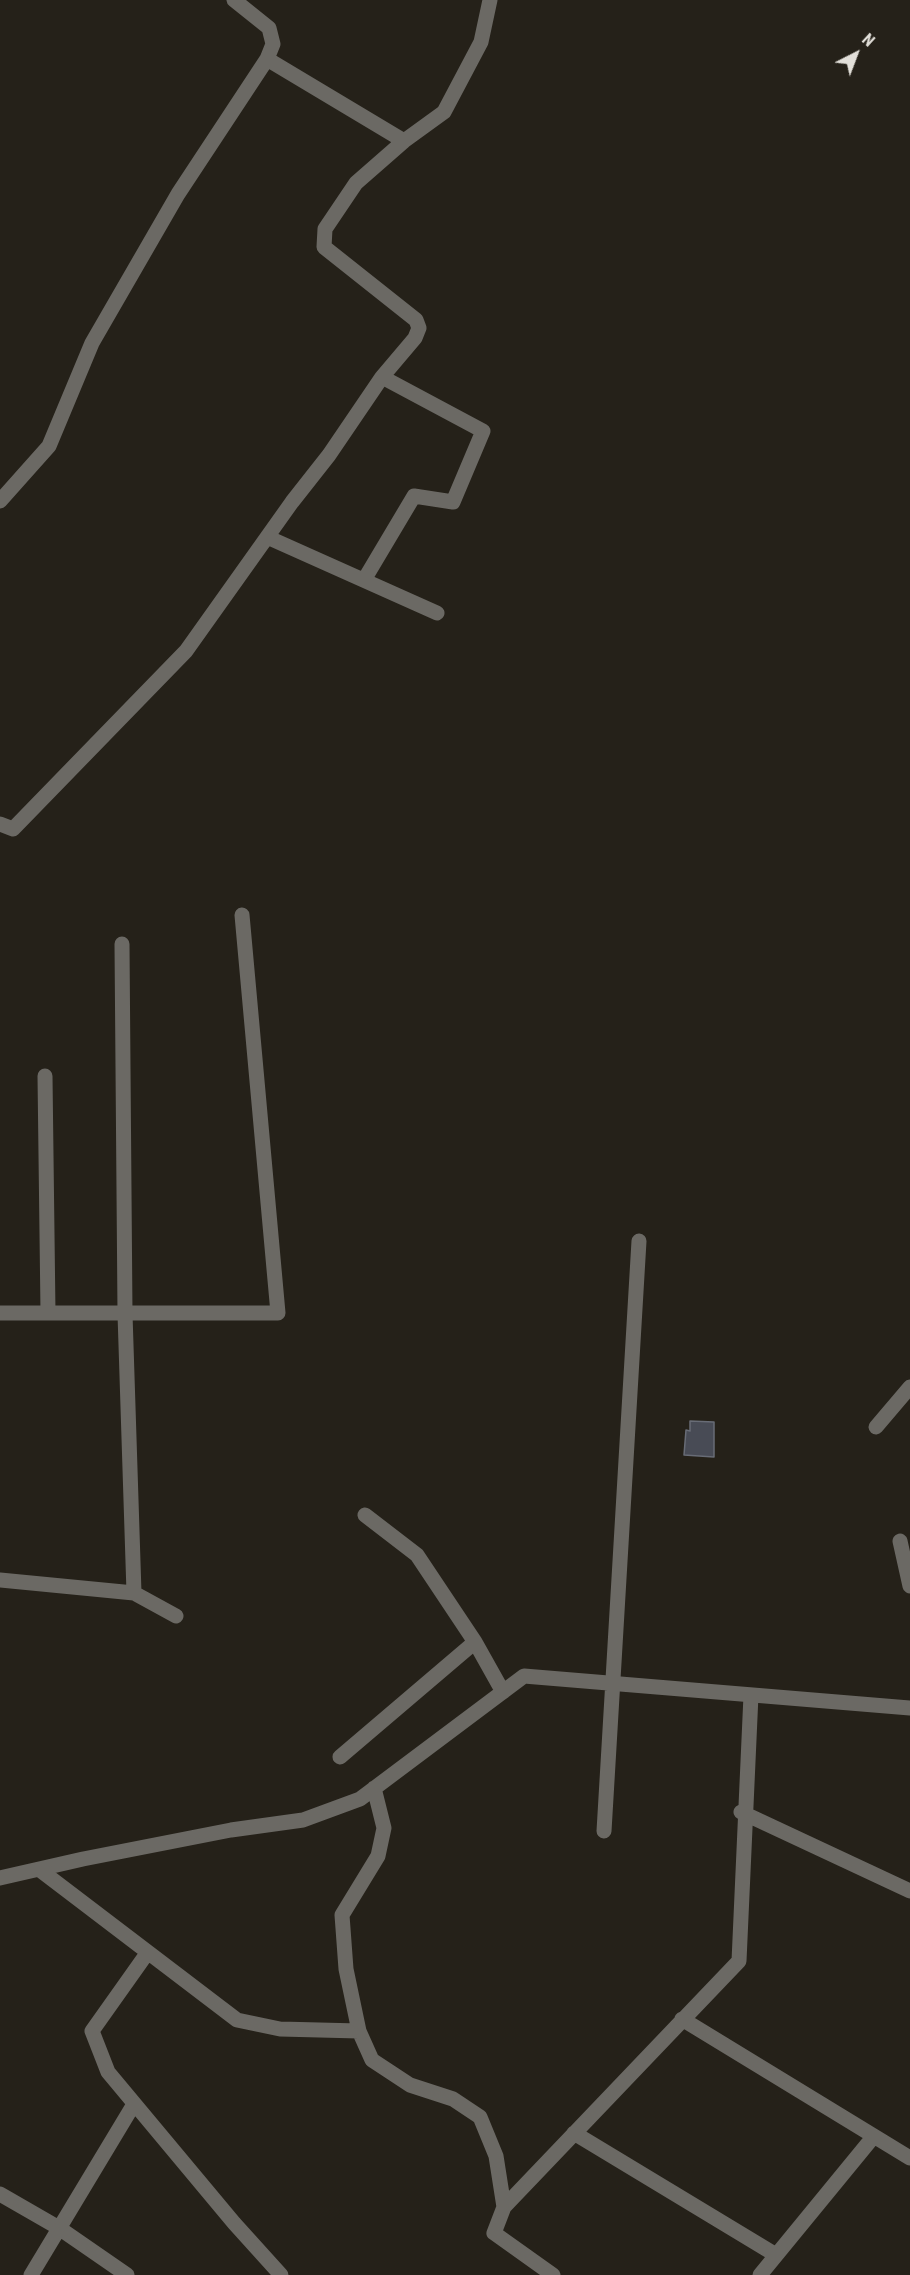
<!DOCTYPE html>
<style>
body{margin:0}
#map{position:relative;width:910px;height:2275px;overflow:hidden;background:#252119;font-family:"Roboto Condensed",sans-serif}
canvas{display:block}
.north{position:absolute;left:826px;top:24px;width:60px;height:60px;-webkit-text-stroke:4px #252119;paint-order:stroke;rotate:42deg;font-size:16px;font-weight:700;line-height:24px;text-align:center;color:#e2dfd9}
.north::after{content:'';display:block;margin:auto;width:21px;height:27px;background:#e2dfd9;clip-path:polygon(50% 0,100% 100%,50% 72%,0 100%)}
</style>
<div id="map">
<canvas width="910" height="2275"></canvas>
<div class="north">N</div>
</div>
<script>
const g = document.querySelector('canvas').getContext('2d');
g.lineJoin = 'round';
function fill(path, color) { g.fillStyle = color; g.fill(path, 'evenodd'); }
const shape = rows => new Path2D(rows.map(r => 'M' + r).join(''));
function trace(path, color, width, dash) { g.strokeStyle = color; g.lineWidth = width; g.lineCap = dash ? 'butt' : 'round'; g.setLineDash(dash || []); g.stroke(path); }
const building = shape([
 [690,1421,714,1422,714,1457,684,1455,686,1430,690,1431,690,1421]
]);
fill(building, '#484b55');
trace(building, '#686c76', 1.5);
trace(shape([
 [267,59,404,141],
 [0,501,49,446,92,343,178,194,267,59,273,44,269,28,234,0],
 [267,537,437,613],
 [364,580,414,496,453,502,483,431,382,377],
 [0,824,13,829,186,651,292,502,329,455,382,377,415,338,419,328,416,320,324,247,325,229,356,183,404,141,444,112,481,42,490,0],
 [122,944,125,1314,134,1593],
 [45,1076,48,1313],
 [0,1313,278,1313,242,915],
 [876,1427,910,1387],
 [365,1515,417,1555,475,1642,503,1692],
 [900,1541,910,1586],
 [0,1580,134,1593,176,1616],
 [340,1757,475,1642],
 [374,1788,384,1828,378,1856,342,1915,346,1969,359,2031,372,2060,410,2085,453,2099,480,2117,496,2156,504,2207],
 [741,1812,910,1891],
 [604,1831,639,1241],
 [40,1870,237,2020,280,2029,359,2031],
 [0,1878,83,1859,231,1830,303,1820,360,1799,524,1676,910,1708],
 [148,1952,92,2031,108,2072,234,2223,281,2275],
 [682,2019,910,2158],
 [574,2133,776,2255],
 [0,2194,59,2228,127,2275],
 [31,2275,134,2104],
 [553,2275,494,2233,504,2207,739,1961,751,1695],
 [760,2275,874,2136]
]), '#6b6964', 15);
</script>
